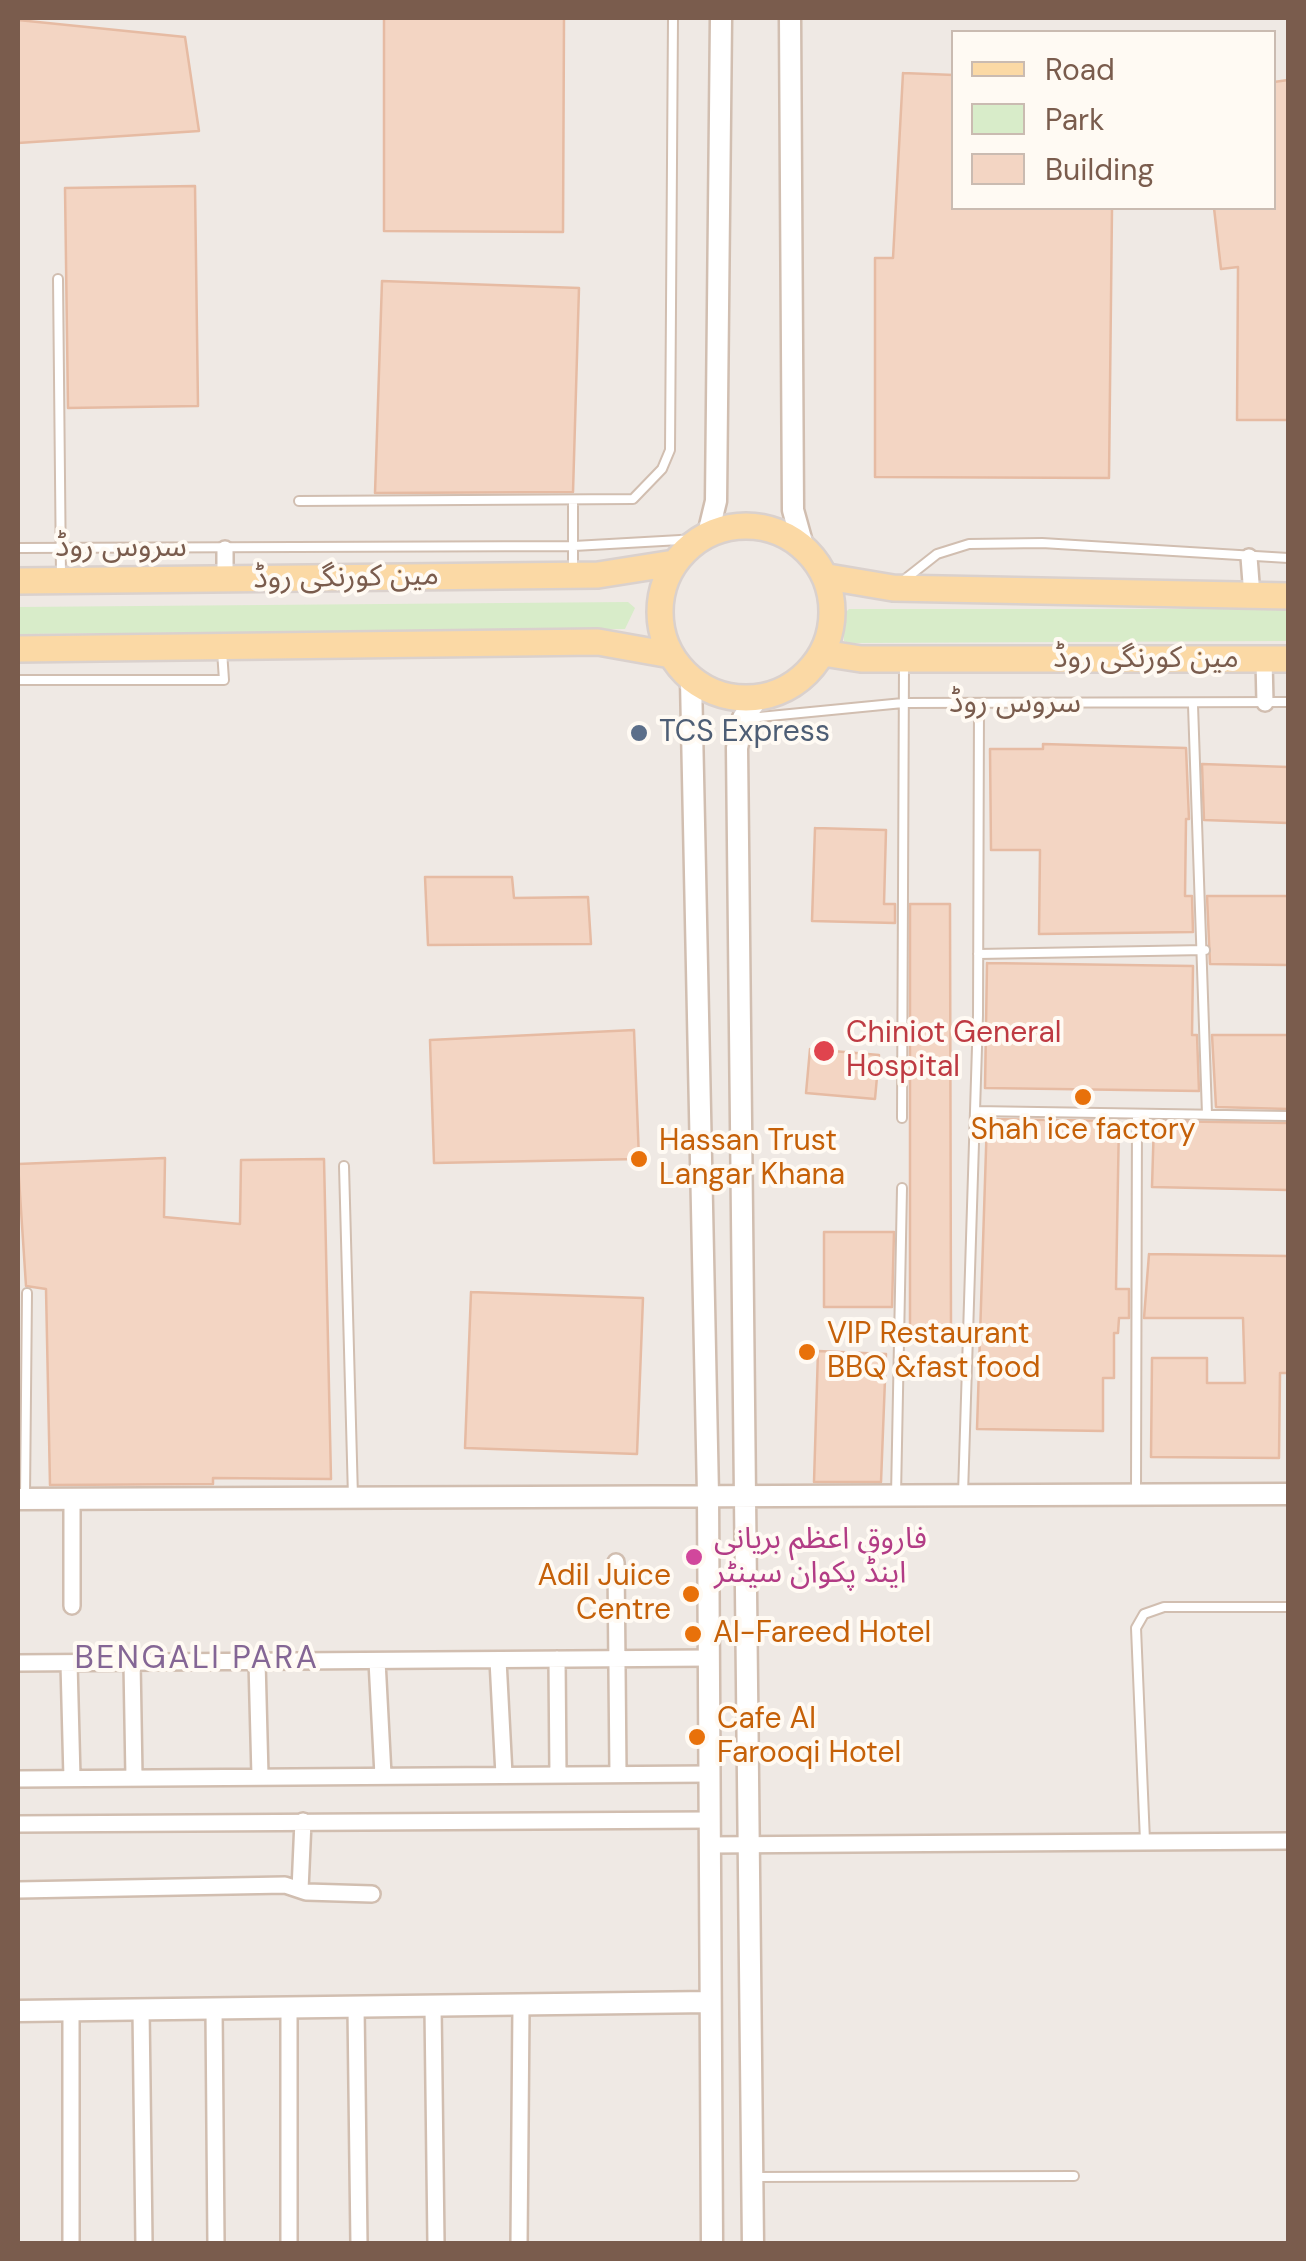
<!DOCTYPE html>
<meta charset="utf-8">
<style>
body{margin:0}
#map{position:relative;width:1306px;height:2261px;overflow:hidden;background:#fdf6ec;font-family:"DM Sans",sans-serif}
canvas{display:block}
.frame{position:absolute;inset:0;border:20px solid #7a5c4d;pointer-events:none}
.legend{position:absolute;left:951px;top:30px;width:325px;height:180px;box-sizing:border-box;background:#fffaf3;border:2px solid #cabbb1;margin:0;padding:12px 18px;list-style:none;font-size:30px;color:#7a5c4d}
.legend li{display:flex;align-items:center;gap:20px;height:50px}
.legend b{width:50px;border:2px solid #cabbb1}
</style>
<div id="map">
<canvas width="1306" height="2261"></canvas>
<div class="frame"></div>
<ul class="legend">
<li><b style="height:12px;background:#fbd9a5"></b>Road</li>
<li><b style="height:28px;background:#d8ecc9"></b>Park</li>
<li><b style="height:28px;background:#f3d5c3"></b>Building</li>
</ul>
</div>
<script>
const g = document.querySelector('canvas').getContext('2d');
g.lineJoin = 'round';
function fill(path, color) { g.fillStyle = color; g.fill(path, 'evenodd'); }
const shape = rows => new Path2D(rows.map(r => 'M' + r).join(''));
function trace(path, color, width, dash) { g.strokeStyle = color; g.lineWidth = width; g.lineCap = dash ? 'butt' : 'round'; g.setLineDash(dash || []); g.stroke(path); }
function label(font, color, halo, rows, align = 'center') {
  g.font = font + ' "DM Sans","Noto Sans Arabic",sans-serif'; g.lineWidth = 8; g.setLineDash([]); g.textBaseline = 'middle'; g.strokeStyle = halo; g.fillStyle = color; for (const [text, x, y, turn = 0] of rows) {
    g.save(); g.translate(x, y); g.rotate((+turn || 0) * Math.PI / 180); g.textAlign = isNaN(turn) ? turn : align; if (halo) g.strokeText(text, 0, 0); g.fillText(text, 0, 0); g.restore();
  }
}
fill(shape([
 [18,18,1288,18,1288,2243,18,2243],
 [954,32,1274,32,1274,208,954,208]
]), '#efe9e4');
fill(shape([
 [628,602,635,608,625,629,18,634,18,607],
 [849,609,1288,609,1288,641,849,643,844,641,843,615]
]), '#d8ecc9');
const building = shape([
 [384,18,564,18,563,232,384,231,384,18],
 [18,20,185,37,199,131,18,143,18,20],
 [903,73,954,75,954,208,1112,208,1109,478,875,477,875,258,893,258,903,73],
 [1288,80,1288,420,1237,420,1238,267,1221,269,1214,208,1274,208,1274,82,1288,80],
 [195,186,198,406,68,408,65,188,195,186],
 [382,281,579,288,573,492,375,493,382,281],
 [1043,744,1186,748,1189,819,1186,819,1185,896,1192,896,1193,932,1039,934,1040,850,991,850,990,749,1043,749,1043,744],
 [1202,764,1288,767,1288,823,1204,820,1202,764],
 [815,828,886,830,884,904,895,904,895,923,812,921,815,828],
 [425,877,512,877,514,898,588,897,591,944,428,945,425,877],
 [1207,896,1288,896,1288,965,1210,964,1207,896],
 [910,904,950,904,951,1335,910,1335,910,904],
 [987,963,1193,966,1192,1035,1197,1035,1199,1091,985,1088,987,963],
 [634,1030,639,1159,434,1163,430,1040,634,1030],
 [1212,1035,1288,1035,1288,1109,1216,1107,1212,1035],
 [810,1049,879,1055,875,1099,806,1093,810,1049],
 [987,1119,1119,1121,1116,1289,1129,1289,1129,1318,1119,1318,1118,1333,1114,1333,1114,1378,1103,1378,1103,1431,977,1429,987,1119],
 [1154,1121,1288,1123,1288,1190,1152,1187,1154,1121],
 [165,1158,164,1217,240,1224,241,1160,324,1159,331,1479,213,1478,213,1484,50,1485,46,1289,26,1286,18,1164,165,1158],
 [824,1232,894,1232,892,1307,824,1307,824,1232],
 [1149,1254,1288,1256,1288,1373,1280,1373,1279,1458,1151,1457,1152,1358,1207,1358,1207,1383,1245,1383,1243,1318,1144,1318,1149,1254],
 [471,1292,643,1298,637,1454,465,1448,471,1292],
 [818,1351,886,1354,881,1482,814,1482,818,1351]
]);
fill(building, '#f3d5c3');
trace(building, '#e6bba3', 2.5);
const service = shape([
 [58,279,61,576],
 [573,500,573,571],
 [299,501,633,499,662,469,670,450,673,18],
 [18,548,574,546,698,539],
 [904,580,937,554,969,544,1042,543,1288,558],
 [18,680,224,680,222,651],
 [1193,705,1207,1114],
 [749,718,903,703,1288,702],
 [978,954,1205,950],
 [975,1111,1288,1116],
 [902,1118,904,663],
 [344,1166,353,1497],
 [1136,1490,1137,1114],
 [963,1494,978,1015,979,704],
 [25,1495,27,1293],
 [896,1495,902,1188],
 [1145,1841,1136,1628,1144,1614,1164,1607,1288,1607],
 [753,2177,1074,2176]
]);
const minor = shape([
 [225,549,225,579],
 [1249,557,1252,596],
 [1264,660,1265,703],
 [72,1499,72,1606],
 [616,1562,618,1774],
 [557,1659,558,1775],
 [498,1660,504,1775],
 [257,1661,260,1776],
 [377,1661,383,1775],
 [132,1662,134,1777],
 [18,1663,709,1658],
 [69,1663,72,1778],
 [18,1779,709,1774],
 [18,1824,709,1820],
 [709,1845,1288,1841],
 [18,1890,285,1885,306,1892,372,1894],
 [300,1890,303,1821],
 [356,2007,359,2244],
 [433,2007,436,2244],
 [289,2008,289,2244],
 [141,2009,144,2244],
 [214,2009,216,2244],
 [71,2010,71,2244],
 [519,2244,521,2006]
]);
const tertiary = shape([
 [790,18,793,510,803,546],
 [708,534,716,501,721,18],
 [691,680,708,1495,712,2244],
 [18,1499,1288,1494],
 [18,2011,710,2002],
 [753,2244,737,748,743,718,758,698]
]);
const primary = shape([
 '660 612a86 86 0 1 1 172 0a86 86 0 1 1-172 0Z',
 [828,577,893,588,1288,596],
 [18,581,598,575,674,563],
 [18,649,598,642,671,655],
 [823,653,861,659,1288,659]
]);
trace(service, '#d1beb0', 12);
trace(minor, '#d1beb0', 20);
trace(tertiary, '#d1beb0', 25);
trace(primary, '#dad1cd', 30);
trace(service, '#fff', 8);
trace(minor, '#fff', 15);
trace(tertiary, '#fff', 20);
trace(primary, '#fbd9a5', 25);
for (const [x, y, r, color] of [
 [639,733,10,"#5c6f8a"],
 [824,1051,12,"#e0444e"],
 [1083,1097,10,"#e8710a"],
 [639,1159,10,"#e8710a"],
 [807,1352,10,"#e8710a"],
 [694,1557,10,"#d1479c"],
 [691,1594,10,"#e8710a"],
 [693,1634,10,"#e8710a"],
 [697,1737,10,"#e8710a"]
]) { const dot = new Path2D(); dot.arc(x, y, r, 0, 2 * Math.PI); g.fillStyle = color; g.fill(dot); trace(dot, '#fffaf3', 4); }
label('30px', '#7a5c4d', '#fffaf3', [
 ["سروس روڈ",121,548],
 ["مین کورنگی روڈ",346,578,-1],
 ["مین کورنگی روڈ",1146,659],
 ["سروس روڈ",1015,704]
]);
label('30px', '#4e5e75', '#fffaf3', [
 ["TCS Express",659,733]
], 'left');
label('30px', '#be3a42', '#fffaf3', [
 ["Chiniot General",846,1034],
 ["Hospital",846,1068]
], 'left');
label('30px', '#c56008', '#fffaf3', [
 ["Shah ice factory",1083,1131,"center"],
 ["Hassan Trust",659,1142],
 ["Langar Khana",659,1176],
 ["VIP Restaurant",827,1335],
 ["BBQ &fast food",827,1369],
 ["Adil Juice",671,1577,"right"],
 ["Centre",671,1611,"right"],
 ["Al-Fareed Hotel",713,1634],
 ["Cafe Al",717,1720],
 ["Farooqi Hotel",717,1754]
], 'left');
label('30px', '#b23c85', '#fffaf3', [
 ["فاروق اعظم بریانی",714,1540],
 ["اینڈ پکوان سینٹر",714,1574]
], 'left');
g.letterSpacing = '2.5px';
label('32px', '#846695', '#fffaf3', [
 ["BENGALI PARA",197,1660]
]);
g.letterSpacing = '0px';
</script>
